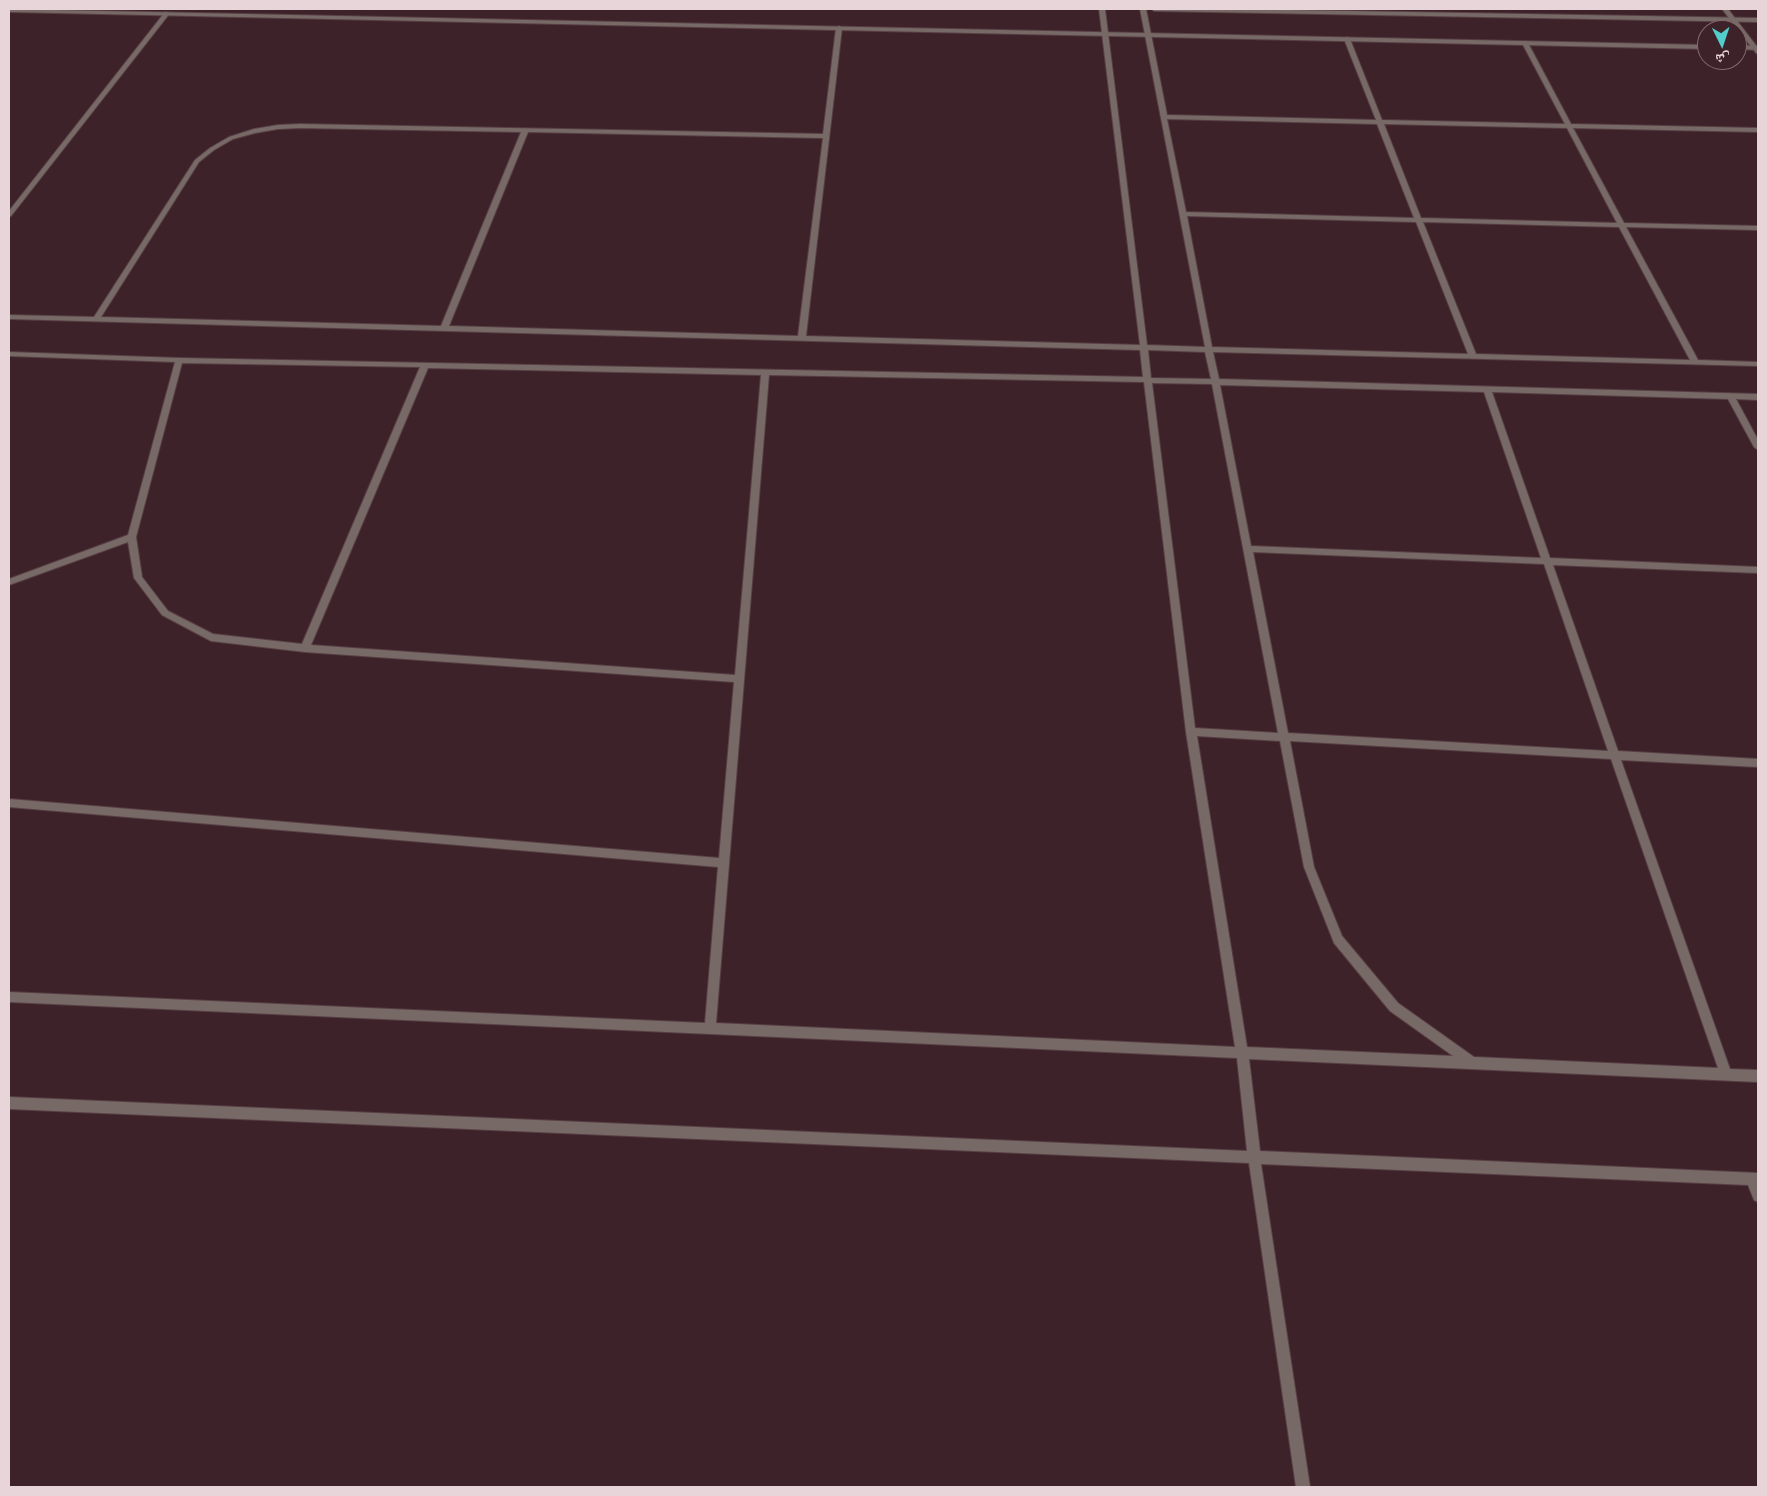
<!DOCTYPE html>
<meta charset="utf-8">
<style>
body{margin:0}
#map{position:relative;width:1767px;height:1496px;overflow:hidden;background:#3d2229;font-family:"IBM Plex Sans","Noto Naskh Arabic",sans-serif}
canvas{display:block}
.frame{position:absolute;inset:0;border:10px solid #e8d5d9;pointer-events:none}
.north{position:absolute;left:1697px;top:20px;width:50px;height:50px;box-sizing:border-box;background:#3d2229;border:1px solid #816a6f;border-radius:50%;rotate:176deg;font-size:14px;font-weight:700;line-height:20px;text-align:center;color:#e8d5d9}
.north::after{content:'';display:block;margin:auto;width:18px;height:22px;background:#53cdcb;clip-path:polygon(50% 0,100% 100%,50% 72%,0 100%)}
</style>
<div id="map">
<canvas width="1767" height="1496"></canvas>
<div class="frame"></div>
<div class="north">ش</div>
</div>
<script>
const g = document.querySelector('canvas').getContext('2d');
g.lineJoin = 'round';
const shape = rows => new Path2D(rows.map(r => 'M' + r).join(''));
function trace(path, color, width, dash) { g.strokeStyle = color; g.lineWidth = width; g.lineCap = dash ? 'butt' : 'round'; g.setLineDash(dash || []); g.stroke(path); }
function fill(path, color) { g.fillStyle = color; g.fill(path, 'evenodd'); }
const minor = shape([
 [1099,9,1105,9,1147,345,1205,347,1140,9,1146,9,1167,115,1376,120,1344,39,1347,37,1350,39,1382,120,1565,124,1522,43,1525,41,1528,43,1571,124,1758,128,1758,132,1573,128,1624,223,1758,226,1758,230,1626,227,1698,360,1758,362,1758,366,1213,352,1219,379,1758,394,1758,400,1736,399,1758,440,1758,450,1754,447,1728,399,1492,392,1550,558,1758,567,1758,573,1553,565,1618,751,1758,759,1758,767,1621,760,1730,1069,1758,1070,1758,1082,1249,1059,1260,1151,1758,1173,1758,1202,1754,1200,1748,1185,1261,1164,1310,1487,1296,1487,1249,1163,9,1109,9,1097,1247,1151,1237,1058,9,1002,9,992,705,1023,718,867,9,807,9,799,719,858,734,682,305,652,211,641,162,615,134,578,128,542,9,585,9,579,128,535,175,362,9,356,9,352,179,358,1143,377,1140,350,9,319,9,315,94,317,195,160,210,148,229,137,254,129,278,125,300,124,823,134,836,28,839,26,842,28,806,336,1140,345,1099,9],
 [1167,119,1377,124,1414,218,1186,212,1167,119],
 [1384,124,1567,128,1617,223,1421,218,1384,124],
 [300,128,521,132,441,326,101,317,199,162,214,150,233,139,255,133,278,129,300,128],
 [528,132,823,138,798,336,449,326,528,132],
 [1187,216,1416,222,1468,354,1212,347,1187,216],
 [1423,222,1619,227,1690,360,1476,354,1423,222],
 [1148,350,1205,352,1211,379,1151,378,1148,350],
 [182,363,420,367,302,644,213,634,168,611,142,577,136,537,182,363],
 [428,368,761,375,735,675,311,645,428,368],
 [769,375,1144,382,1186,732,1235,1047,716,1023,769,375],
 [1152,383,1212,384,1278,733,1195,728,1152,383],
 [1220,385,1484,392,1541,558,1251,546,1220,385],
 [1253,552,1544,564,1608,751,1288,733,1253,552],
 [1197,736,1280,741,1304,867,1334,943,1390,1011,1453,1056,1247,1047,1197,736],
 [1290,741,1611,759,1718,1068,1474,1057,1398,1003,1342,936,1314,867,1290,741],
 [1722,9,1728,9,1758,48,1758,54,1756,53,1722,9],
 [165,12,170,13,11,216,9,217,9,211,165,12]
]);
const tertiary = shape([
 [9,9,1707,45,1707,49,9,12,9,9],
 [1151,9,1233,9,1758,18,1758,22,1154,11,1151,9],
 [1737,45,1758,46,1758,50,1737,49,1737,45]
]);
trace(minor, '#583f45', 2);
trace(tertiary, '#583f45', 2);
fill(minor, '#776965');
fill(tertiary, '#776965');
</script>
